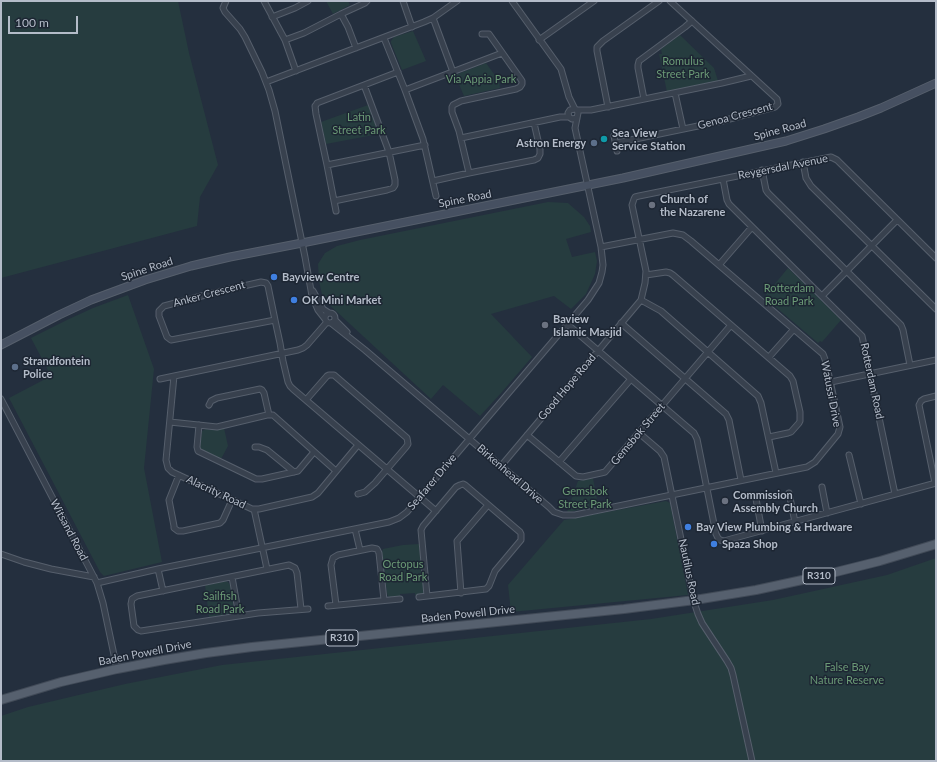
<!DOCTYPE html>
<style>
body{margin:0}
#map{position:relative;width:937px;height:762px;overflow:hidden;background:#242f3e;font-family:Lato,sans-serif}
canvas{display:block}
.frame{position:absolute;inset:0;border:2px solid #b4bcc9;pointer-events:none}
.scale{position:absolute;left:8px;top:16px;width:70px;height:18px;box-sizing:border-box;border:2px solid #b4bcc9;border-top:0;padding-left:5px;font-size:12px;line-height:14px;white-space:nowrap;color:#b4bcc9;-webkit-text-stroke:3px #1d2633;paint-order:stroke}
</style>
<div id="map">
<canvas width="937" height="762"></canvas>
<div class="frame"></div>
<div class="scale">100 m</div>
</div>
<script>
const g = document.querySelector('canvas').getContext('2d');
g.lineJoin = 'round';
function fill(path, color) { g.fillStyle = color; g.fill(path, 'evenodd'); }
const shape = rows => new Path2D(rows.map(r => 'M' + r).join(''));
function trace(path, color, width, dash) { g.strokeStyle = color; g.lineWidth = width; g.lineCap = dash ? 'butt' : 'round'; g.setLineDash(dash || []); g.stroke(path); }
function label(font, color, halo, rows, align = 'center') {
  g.font = font + ' Lato,sans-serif'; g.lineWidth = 3; g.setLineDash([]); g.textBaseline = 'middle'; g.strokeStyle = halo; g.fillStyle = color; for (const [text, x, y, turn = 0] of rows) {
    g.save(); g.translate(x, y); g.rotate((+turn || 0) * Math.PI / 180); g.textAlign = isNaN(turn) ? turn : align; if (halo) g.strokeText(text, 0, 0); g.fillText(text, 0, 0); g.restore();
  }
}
fill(shape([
 [1,1,178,1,189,53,218,165,200,197,197,226,1,278],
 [326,1,348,1,350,5,333,14],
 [413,31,426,61,402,70,391,43,391,41,394,37],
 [680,35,714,68,718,81,667,92,659,54,662,54,661,49],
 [486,63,499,81,500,88,464,96,455,75],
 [368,105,379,134,326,144,321,122],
 [548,202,568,203,584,217,590,226,591,232,566,239,572,257,595,252,597,261,595,274,586,294,571,309,554,296,491,314,532,357,502,392,480,416,443,385,431,399,323,299,319,281,318,264,325,253,337,246,360,240],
 [788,268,841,320,822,342,820,341,818,343,764,297],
 [128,295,154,369,144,468,162,562,104,576,100,572,9,398,51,376,31,338,69,319,93,308],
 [224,428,228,446,221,459,202,450,200,447,202,431,206,429,213,430],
 [593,478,598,505,596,505,596,506,570,512,567,512,578,481],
 [666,501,670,503,688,595,511,612,508,585,564,520],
 [419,544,424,591,423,593,421,594,418,595,415,595,415,593,400,594,400,596,390,597,388,596,387,593,382,552,383,549,403,545],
 [936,558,936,761,1,761,1,716,28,707,125,684,222,665,651,619,773,600,887,575],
 [224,581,228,582,230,585,234,610,232,613,209,617,205,585]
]), '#263c3f');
const minor = shape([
 [226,1,223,8,225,12,240,29,245,37,262,72,269,90,275,111,305,257,312,296,318,310,325,319],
 [264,1,285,40,296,71],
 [403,1,412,27],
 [512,1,561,69,569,97,575,109],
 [341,14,365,3,367,1],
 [272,17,295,8,308,1],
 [433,18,453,72],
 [482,34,489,34,520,78,522,81,522,84,520,87,516,89,461,101,453,105,452,107,452,112,459,131,469,173,534,160,538,158,540,154,540,149,534,123],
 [384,38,405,90,423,139,436,196],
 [285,40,304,33,341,14,348,27,356,48],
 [539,40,594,1],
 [398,72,317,103,316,105,315,106,316,114,327,165,425,145],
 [266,82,424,22,433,18,457,1],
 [405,90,502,53],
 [675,93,683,129],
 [644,99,638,68,638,65,639,61,685,27,692,21],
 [608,107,597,51,597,47,603,41,659,1],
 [577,110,591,110,722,83,751,76],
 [614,136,617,151],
 [461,138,560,117,569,117],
 [616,143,722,121,775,107,778,104,777,99,670,1],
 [803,162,806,178,811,186,936,309],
 [327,165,336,211],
 [762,170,766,190,768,193,901,325,903,330,910,365],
 [723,179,727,200,729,204,862,336,895,494],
 [433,181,469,173],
 [334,201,387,190,393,188,395,185,395,180,389,152,364,85],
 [719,265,752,227],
 [646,275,666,272,670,273,673,275,790,376,793,381,800,412,800,421,799,423,791,432,788,433,769,437],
 [313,291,323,309,329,313],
 [822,296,897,220],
 [641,300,661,311,758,396,761,403,776,473],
 '325 318a5 5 0 1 1 10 0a5 5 0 1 1-10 0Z',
 [275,320,171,340,167,337,159,316,159,311,164,306,213,293,261,282,266,283,268,286,275,320,280,343,283,361,288,382,290,386,293,389,436,511],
 [335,320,347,332],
 [331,323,365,350,549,507,554,512,563,515,575,515,802,468,807,467,815,462,838,434,840,427,826,362,823,354,691,241,683,235,673,233,601,247],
 [621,323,726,414,729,420,741,480],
 [567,324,694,433,697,439,716,534,718,538,720,540,724,541,731,539,936,483],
 [769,357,794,329],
 [174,376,166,460,168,468,172,472,252,509,259,509,312,497,318,493,358,445],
 [160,379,298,350,303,348,307,345,327,322],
 [831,382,936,360],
 [1,399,97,583,103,603,117,669],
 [306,400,327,376,329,375,334,375,407,438,408,444,406,447,375,483,365,492,358,494],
 [209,405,211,401,217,398,260,389,262,390,264,393,269,415],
 [170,422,217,427,267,415,273,415,336,471],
 [199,425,197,447,198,451,200,452,256,479,262,479,298,471,314,452],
 [639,433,660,451,664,457,694,602,698,614,702,623,727,661,731,668,733,675,752,761],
 [527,435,576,476,583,477,601,473,605,472,731,325],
 [255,447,259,447,267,450,294,472],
 [849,455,861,504],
 [559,462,631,379],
 [501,466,641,300,645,283,646,271,632,205,634,199,635,197,639,196,831,157,837,160,936,258],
 [179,475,169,500,174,526,174,528,178,531,183,531,220,523,223,520,232,500],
 [935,483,919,405,921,401,924,399,936,396],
 [822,487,827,513],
 [789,493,795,522],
 [756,499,762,531],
 [254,509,267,569],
 [355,529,360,550],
 [1,554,24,562,51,569,94,577],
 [158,569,163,591],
 [232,577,239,616],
 [97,583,158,569,389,522,399,518,407,512,588,300,599,283,602,272,603,265,601,247,575,128,578,113,577,110,575,109,570,110,568,113,569,117,572,119,577,118],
 [461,593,457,541,488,505],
 [419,597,486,589,489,586,495,571,521,540,521,534,520,532,465,485,463,484,460,485,456,487,423,526,421,530,427,596],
 [336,605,331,565,333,558,338,555,372,548,377,549,379,553,384,600],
 [328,606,400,599],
 [301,609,297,573,295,568,289,565,137,596,132,599,131,604,134,626,138,630,141,631,258,613,308,609]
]);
const secondary = shape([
 [1,345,59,315,91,300,145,280,191,266,230,257,302,243,623,178,786,141,824,129,858,117,881,108,936,83]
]);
const primary = shape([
 [701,599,756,590,816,577,880,561,936,544],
 [1,700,61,682,117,669,164,660,206,653,252,647,624,609,687,601]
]);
trace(minor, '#565f6c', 7);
trace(secondary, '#565f6c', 9);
trace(primary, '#414a57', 10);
trace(minor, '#38414e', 5);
trace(secondary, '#465061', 7);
trace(primary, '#56606e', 8);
const primaryBridge = shape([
 [687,601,701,599]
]);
trace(primaryBridge, '#414a57', 10, []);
trace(primaryBridge, '#56606e', 8);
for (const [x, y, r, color] of [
 [604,139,4,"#0f9aa8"],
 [594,143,4,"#5c6f8a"],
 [652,205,4,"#6b7280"],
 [274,277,4,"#3f7fe0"],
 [294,300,4,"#3f7fe0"],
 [545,325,4,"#6b7280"],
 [15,367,4,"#5c6f8a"],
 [725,501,4,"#6b7280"],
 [688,527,4,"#3f7fe0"],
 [714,544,4,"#3f7fe0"]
]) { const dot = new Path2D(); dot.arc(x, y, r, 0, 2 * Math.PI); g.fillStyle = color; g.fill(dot); trace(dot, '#1d2633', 1.5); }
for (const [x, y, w] of [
 [819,576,32],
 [342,638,32]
]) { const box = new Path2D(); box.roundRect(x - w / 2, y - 8, w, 16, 3); g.fillStyle = '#1d2633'; g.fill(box); trace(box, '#b4bcc9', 1); }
label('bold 10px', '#b4bcc9', null, [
 ["R310",819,576],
 ["R310",342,638]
]);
label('11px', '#6b9a76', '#1d2633', [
 ["Romulus",683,61],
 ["Street Park",683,74],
 ["Via Appia Park",481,79],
 ["Latin",359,117],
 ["Street Park",359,130],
 ["Rotterdam",789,288],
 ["Road Park",789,301],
 ["Gemsbok",585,491],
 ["Street Park",585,504],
 ["Octopus",403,564],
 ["Road Park",403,577],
 ["Sailfish",220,596],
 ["Road Park",220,609],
 ["False Bay",847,667],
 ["Nature Reserve",847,680]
]);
label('11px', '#b4bcc9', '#1d2633', [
 ["Genoa Crescent",735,116,-15],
 ["Spine Road",780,130,-15],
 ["Reygersdal Avenue",783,167,-11],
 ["Spine Road",465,199,-11],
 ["Spine Road",147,269,-18],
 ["Anker Crescent",209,294,-15],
 ["Rotterdam Road",872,381,78],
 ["Good Hope Road",567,387,-50],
 ["Watussi Drive",831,394,79],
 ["Gemsbok Street",638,434,-50],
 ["Birkenhead Drive",510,474,41],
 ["Seafarer Drive",432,482,-50],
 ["Alacrity Road",216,492,25],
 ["Witsand Road",69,530,62],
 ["Nautilus Road",689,572,78],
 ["Baden Powell Drive",468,614,-6],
 ["Baden Powell Drive",145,653,-11]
]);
label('bold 11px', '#b4bcc9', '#1d2633', [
 ["Sea View",612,133],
 ["Service Station",612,146],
 ["Astron Energy",586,143,"right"],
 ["Church of",660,199],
 ["the Nazarene",660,212],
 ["Bayview Centre",282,277],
 ["OK Mini Market",302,300],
 ["Baview",553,319],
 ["Islamic Masjid",553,332],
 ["Strandfontein",23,361],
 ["Police",23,374],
 ["Commission",733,495],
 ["Assembly Church",733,508],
 ["Bay View Plumbing & Hardware",696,527],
 ["Spaza Shop",722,544]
], 'left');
</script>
